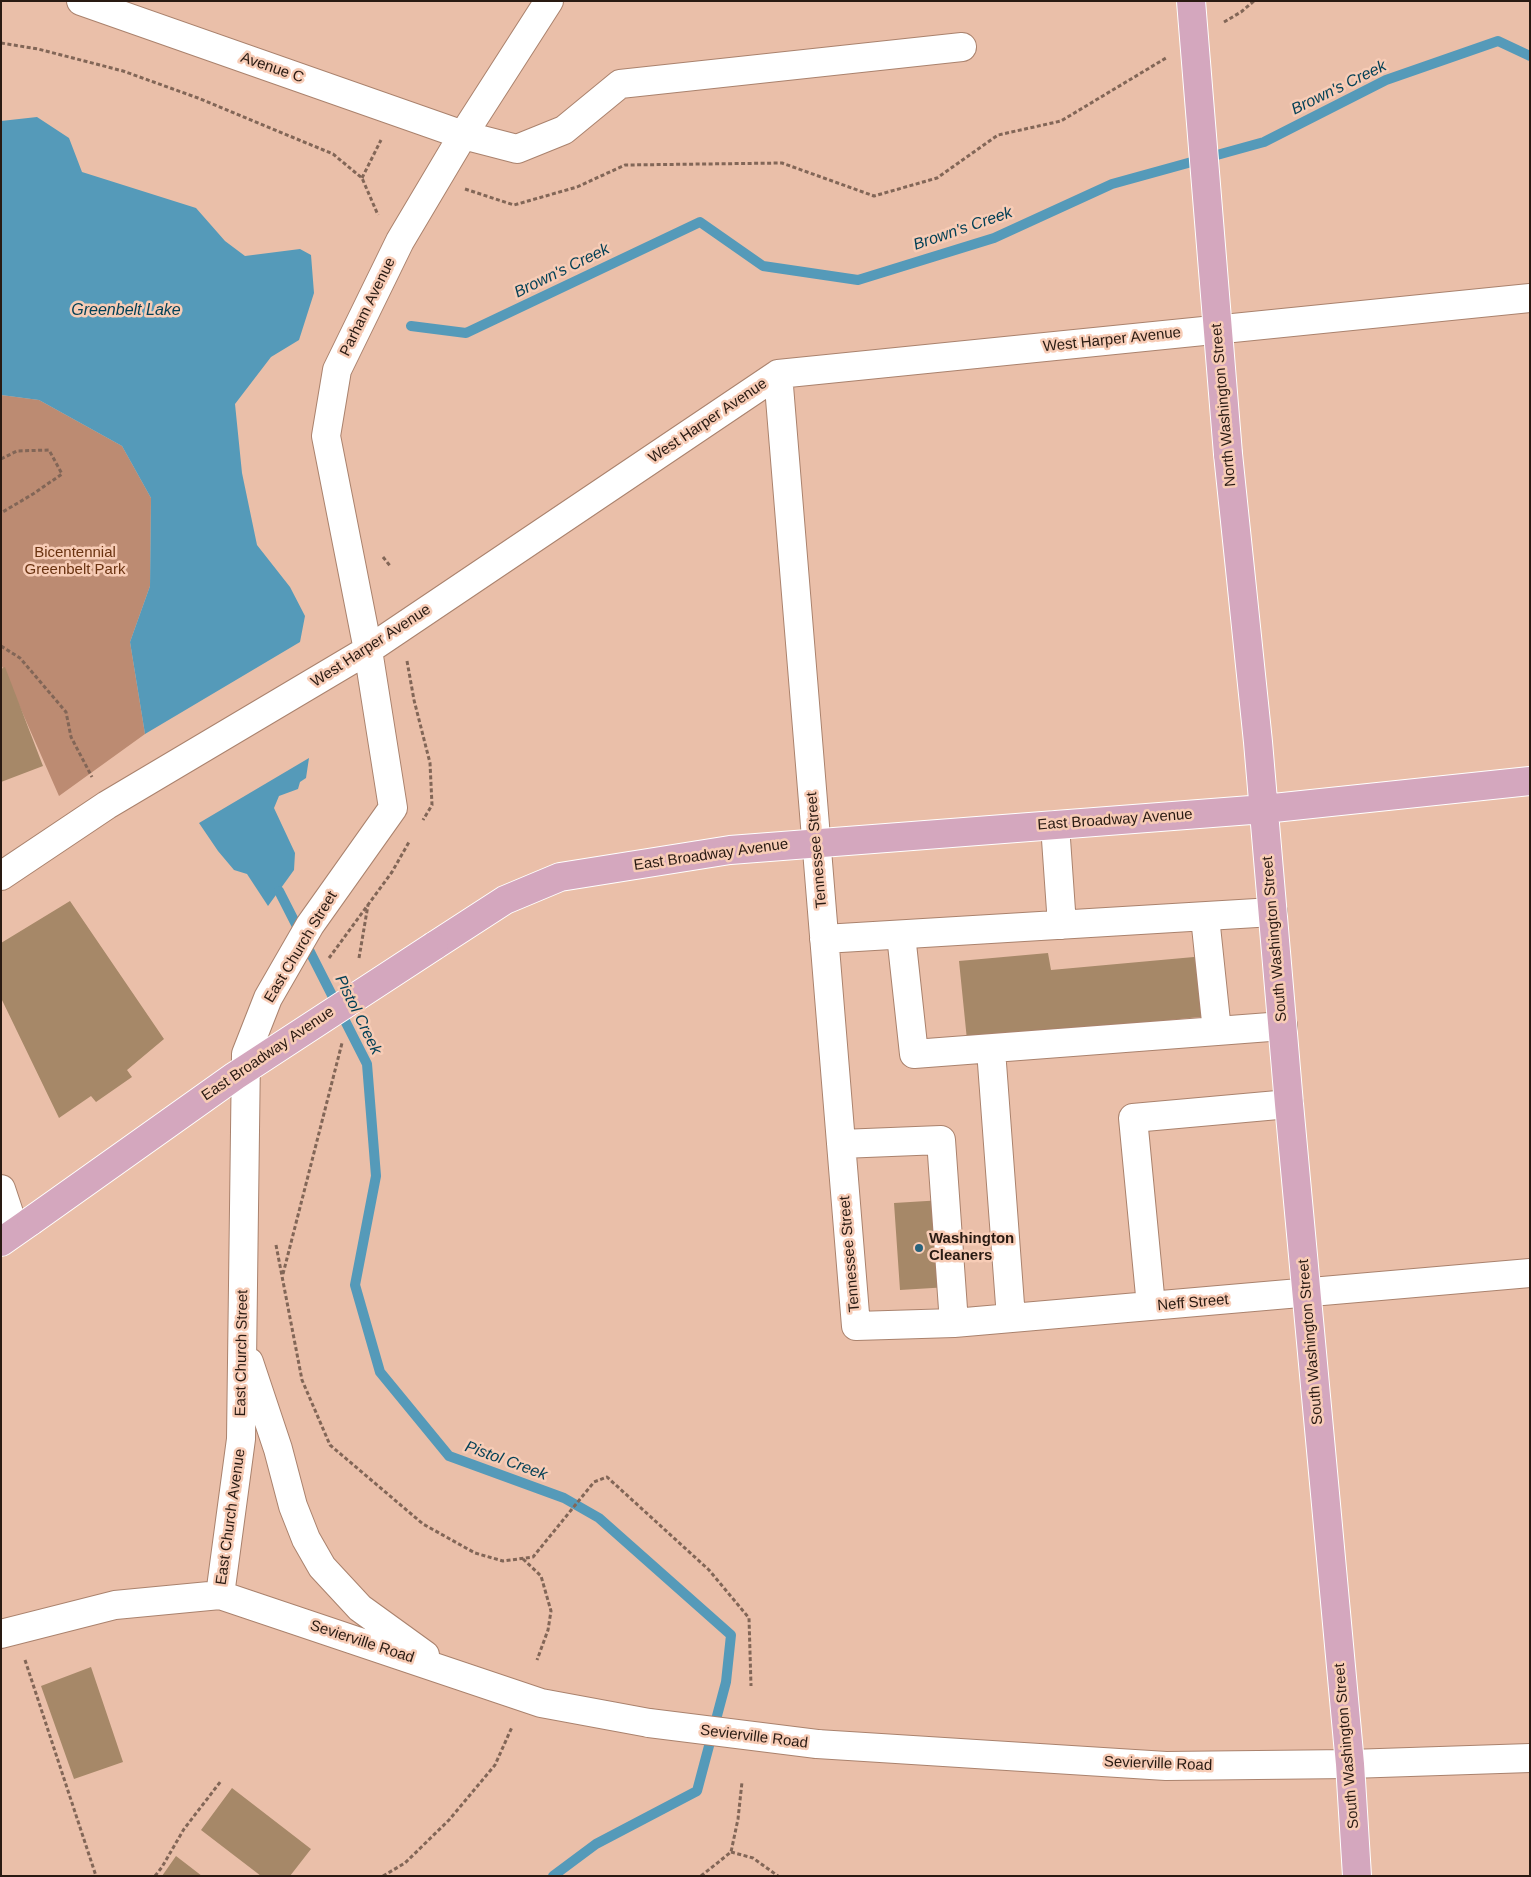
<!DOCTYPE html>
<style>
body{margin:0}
#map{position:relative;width:1531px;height:1877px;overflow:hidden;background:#eabfa9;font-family:Helvetica,sans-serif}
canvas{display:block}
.frame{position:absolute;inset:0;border:2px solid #291a12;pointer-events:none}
</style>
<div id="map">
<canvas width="1531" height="1877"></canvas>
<div class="frame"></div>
</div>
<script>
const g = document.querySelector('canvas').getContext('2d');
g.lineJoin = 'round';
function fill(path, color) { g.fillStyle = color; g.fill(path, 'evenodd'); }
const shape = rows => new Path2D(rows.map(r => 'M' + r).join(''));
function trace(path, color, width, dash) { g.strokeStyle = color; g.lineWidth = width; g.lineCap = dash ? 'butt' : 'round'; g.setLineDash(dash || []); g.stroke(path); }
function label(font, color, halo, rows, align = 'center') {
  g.font = font + ' Helvetica,sans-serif'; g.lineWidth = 5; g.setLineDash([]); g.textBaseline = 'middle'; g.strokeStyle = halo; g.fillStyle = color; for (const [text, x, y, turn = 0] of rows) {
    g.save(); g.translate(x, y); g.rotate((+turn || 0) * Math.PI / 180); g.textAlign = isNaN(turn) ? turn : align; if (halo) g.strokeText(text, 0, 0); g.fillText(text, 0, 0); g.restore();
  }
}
fill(shape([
 [1,395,39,400,122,446,151,498,150,586,130,642,145,734,59,796,1,664]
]), '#bc8b72');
fill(shape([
 [37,117,69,138,82,172,196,208,225,241,245,256,300,249,311,255,314,293,299,340,271,357,235,404,242,473,257,545,290,587,305,616,300,642,145,734,130,642,150,586,151,498,122,446,39,400,1,395,1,121],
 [309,758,306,778,300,782,298,789,279,796,274,808,295,853,294,870,268,906,247,874,234,870,218,851,199,823]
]), '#559ab9');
trace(shape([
 [411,326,466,333,700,222,763,266,858,280,994,238,1112,184,1264,142,1386,80,1498,41,1530,56],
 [279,891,367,1064,376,1176,355,1285,380,1372,449,1456,564,1498,599,1518,731,1635,726,1682,697,1791,596,1844,553,1876]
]), '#559ab9', 10);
fill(shape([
 [5,667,43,766,1,782,1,669],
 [70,901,164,1039,127,1070,132,1077,96,1102,91,1096,59,1118,1,998,1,943],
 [1048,953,1051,970,1205,956,1210,1016,967,1040,959,961],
 [943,1200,949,1287,900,1290,894,1203],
 [91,1667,123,1762,74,1779,41,1686],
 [232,1788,311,1849,290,1876,261,1876,201,1830],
 [176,1856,202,1876,162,1876]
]), '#a68868');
const minor = shape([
 [81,1,463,135,517,149,564,130,620,84,962,47],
 [778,374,856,1326,954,1323,1530,1273],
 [1055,825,1062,925],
 [1,876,107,805,368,650,778,374,1530,298],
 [1205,917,1217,1031],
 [901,935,914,1054,1283,1026],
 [824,939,1273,912],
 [991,1050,1011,1318],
 [841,1144,941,1140,954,1323],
 [1,1189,15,1231],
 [1151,1306,1133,1118,1289,1104],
 [249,1362,278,1449,293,1506,306,1539,322,1567,360,1608,425,1655],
 [220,1595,241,1439,246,1054,268,998,310,925,393,808,368,650,326,436,337,370,400,241,463,135,549,1],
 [1,1634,115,1605,220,1595,541,1703,649,1723],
 [817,1744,1166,1766,1350,1764,1530,1758]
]);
const major = shape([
 [1228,454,1258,742,1289,1104,1350,1764,1357,1876],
 [434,946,505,900,560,877,730,850,1264,809,1530,781],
 [1,1242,31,1221]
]);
trace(minor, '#aa826d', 30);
trace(major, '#fff', 30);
trace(shape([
 [1224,22,1241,12,1254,1],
 [1,43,38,49,123,71,198,98,333,154,362,178,378,215],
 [362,178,381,140],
 [465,189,514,205,577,187,625,165,782,163,874,196,937,178,998,135,1061,121,1166,58],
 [1,459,17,451,49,450,62,474,33,494,1,513],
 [383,557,391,567],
 [1,646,20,658,66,712,71,737,92,777],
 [407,661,414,700,430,763,432,805,423,820],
 [329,958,392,872,409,842],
 [359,958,368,905],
 [276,1245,302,1380,330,1445,423,1524,475,1553,503,1561,533,1557,594,1482,607,1477,709,1570,749,1618,751,1686],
 [283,1274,342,1043],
 [523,1559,541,1576,551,1611,548,1630,537,1660],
 [25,1660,96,1876],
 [731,1852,753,1858,778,1876],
 [155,1876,162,1867,184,1829,221,1781],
 [383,1876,405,1863,449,1820,495,1765,512,1727],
 [701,1876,731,1852,738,1819,742,1782]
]), '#826657', 3, [4, 2.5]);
trace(minor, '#fff', 28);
trace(major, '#d4a7be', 28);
const minorBridge = shape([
 [649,1723,817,1744]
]);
const majorBridge = shape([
 [1191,1,1228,454],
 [31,1221,235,1076,434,946]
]);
trace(minorBridge, '#aa826d', 30, []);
trace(majorBridge, '#fff', 30, []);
trace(minorBridge, '#fff', 28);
trace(majorBridge, '#d4a7be', 28);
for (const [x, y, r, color] of [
 [919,1248,5,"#28637c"]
]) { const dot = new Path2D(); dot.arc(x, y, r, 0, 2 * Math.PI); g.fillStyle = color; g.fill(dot); trace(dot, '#f7ccb6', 2); }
label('15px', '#291a12', '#f7ccb6', [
 ["Avenue C",272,68,19],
 ["Parham Avenue",368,307,-64],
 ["West Harper Avenue",1112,340,-6],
 ["North Washington Street",1224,405,-95],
 ["West Harper Avenue",708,421,-34],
 ["West Harper Avenue",371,646,-33],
 ["East Broadway Avenue",1115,820,-4],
 ["Tennessee Street",817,850,-95],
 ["East Broadway Avenue",711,855,-8],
 ["South Washington Street",1275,939,-95],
 ["East Church Street",301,947,-59],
 ["East Broadway Avenue",268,1054,-34],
 ["Tennessee Street",850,1254,-95],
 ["Neff Street",1193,1303,-5],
 ["South Washington Street",1311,1342,-95],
 ["East Church Street",242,1353,-89],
 ["East Church Avenue",231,1517,-82],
 ["Sevierville Road",362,1642,18],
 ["Sevierville Road",754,1737,7],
 ["South Washington Street",1347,1746,-95],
 ["Sevierville Road",1158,1764,2]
]);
label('15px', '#6a3311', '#f7ccb6', [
 ["Bicentennial",75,553],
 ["Greenbelt Park",75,570]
]);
label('bold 15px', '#291a12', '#f7ccb6', [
 ["Washington",929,1239],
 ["Cleaners",929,1256]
], 'left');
label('italic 16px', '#003f55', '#f7ccb6', [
 ["Brown's Creek",1339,88,-26],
 ["Brown's Creek",963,229,-19],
 ["Brown's Creek",562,271,-26],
 ["Greenbelt Lake",126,311],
 ["Pistol Creek",358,1015,64],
 ["Pistol Creek",506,1461,20]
]);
</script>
